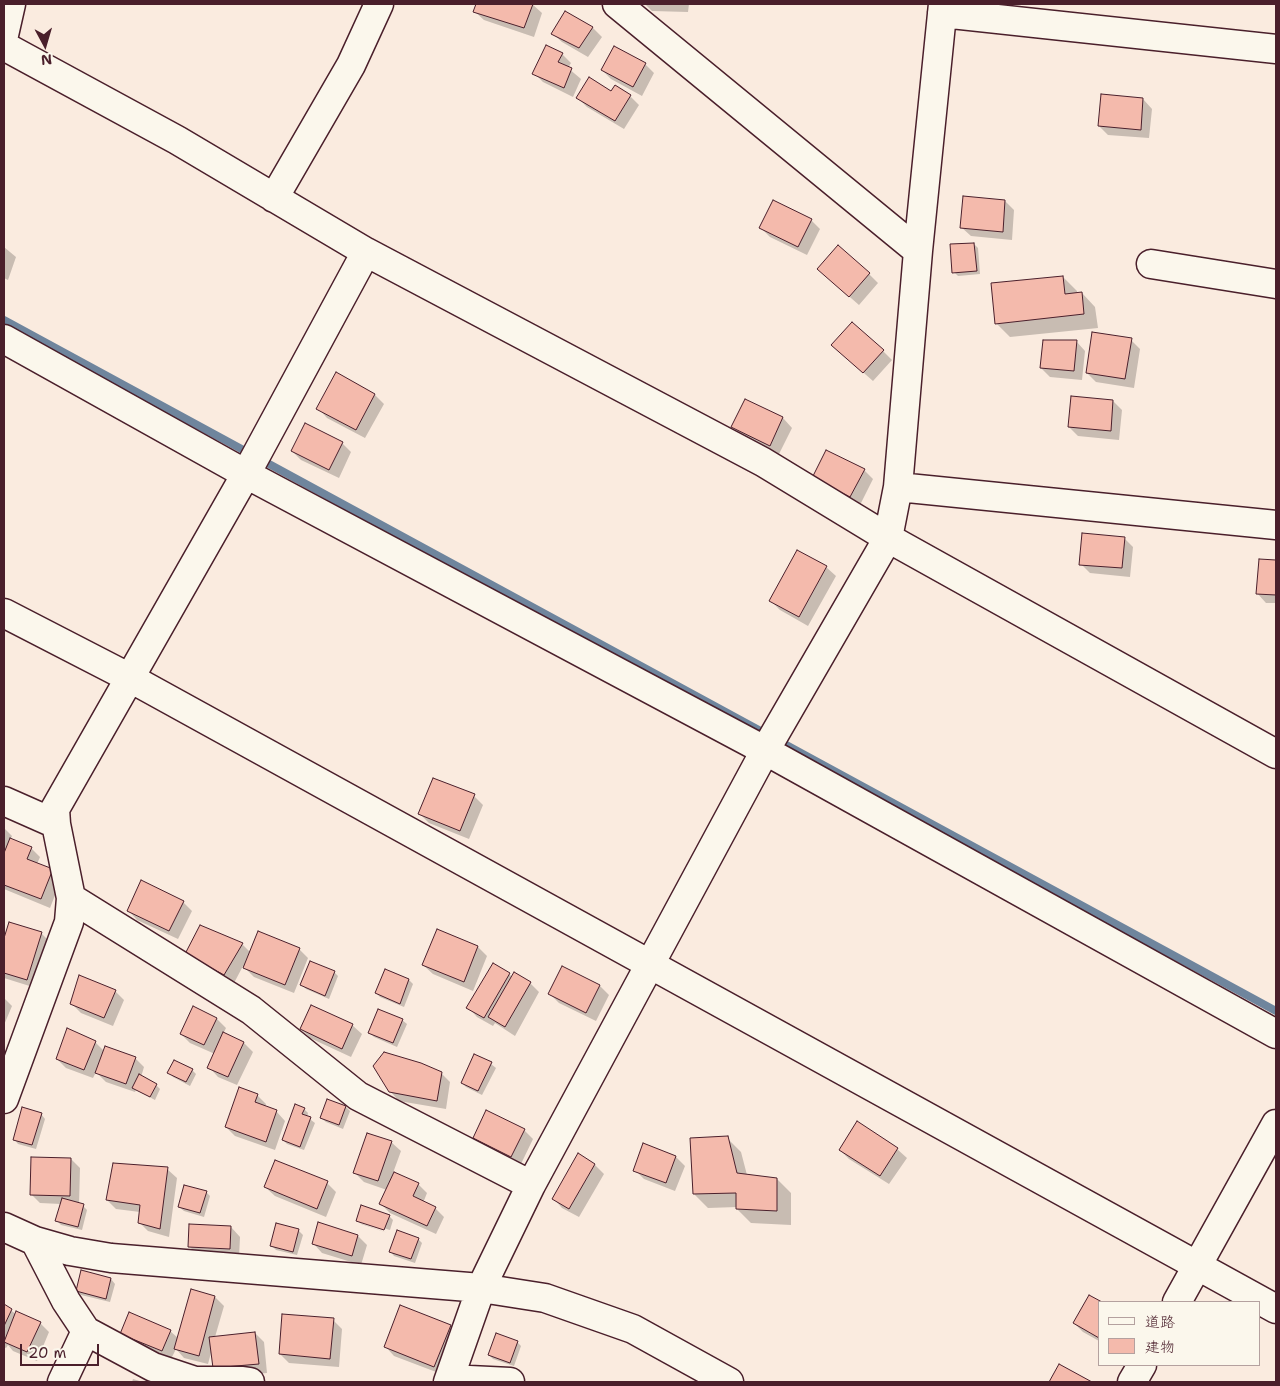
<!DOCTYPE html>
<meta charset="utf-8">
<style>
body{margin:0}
#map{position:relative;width:1280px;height:1386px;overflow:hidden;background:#faebdf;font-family:"Shantell Sans","Klee One",sans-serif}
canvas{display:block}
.frame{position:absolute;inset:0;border:5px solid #4a1f2b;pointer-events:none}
.legend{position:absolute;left:1098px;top:1301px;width:162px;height:65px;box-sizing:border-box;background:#fbf7ec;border:1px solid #b4a19f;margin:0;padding:6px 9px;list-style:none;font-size:15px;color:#4a1f2b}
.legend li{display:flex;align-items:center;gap:10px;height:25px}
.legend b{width:25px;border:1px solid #b4a19f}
.north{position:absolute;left:20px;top:20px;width:50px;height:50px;-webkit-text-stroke:4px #fbf7ec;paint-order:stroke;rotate:174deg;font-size:14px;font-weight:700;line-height:20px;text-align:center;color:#4a1f2b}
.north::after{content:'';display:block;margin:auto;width:18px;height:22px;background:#4a1f2b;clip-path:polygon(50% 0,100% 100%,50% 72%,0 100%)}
.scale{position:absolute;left:20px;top:1344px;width:79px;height:22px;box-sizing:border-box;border:2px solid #4a1f2b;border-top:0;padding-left:6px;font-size:15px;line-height:18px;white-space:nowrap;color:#4a1f2b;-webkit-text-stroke:4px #fbf7ec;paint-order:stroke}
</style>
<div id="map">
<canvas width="1280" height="1386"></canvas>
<div class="frame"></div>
<ul class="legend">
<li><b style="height:6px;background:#fbf7ec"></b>道路</li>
<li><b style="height:14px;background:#f4baac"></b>建物</li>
</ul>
<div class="north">N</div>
<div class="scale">20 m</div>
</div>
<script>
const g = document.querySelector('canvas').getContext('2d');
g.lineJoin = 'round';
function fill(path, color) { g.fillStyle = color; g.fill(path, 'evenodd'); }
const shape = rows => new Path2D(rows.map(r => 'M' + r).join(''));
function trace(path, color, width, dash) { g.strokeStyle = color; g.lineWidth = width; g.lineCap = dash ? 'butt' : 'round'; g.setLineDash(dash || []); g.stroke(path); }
fill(shape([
 [477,4,532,4,542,13,534,37,484,20,474,11],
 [645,4,689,4,688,12,652,11],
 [565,13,593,28,602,37,588,57,562,42,552,33],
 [562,54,571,63,568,68,581,79,573,97,543,82,534,73],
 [645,64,654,73,642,96,611,79,602,70],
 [611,93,630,96,639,105,624,129,587,107,578,98],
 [1143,99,1152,109,1149,138,1108,135,1099,126],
 [964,197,1005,201,1014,210,1012,240,971,236,961,227],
 [811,220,820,229,807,255,770,237,761,228],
 [974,244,978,248,980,274,958,276,954,272],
 [4,247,16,257,8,280,4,278],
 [869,274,878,283,859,305,828,278],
 [1063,277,1077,291,1077,294,1082,293,1095,307,1098,328,1010,337,996,323],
 [1131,340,1140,349,1134,388,1096,382,1087,373],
 [1076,341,1085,351,1082,380,1050,377,1041,368],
 [832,345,883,351,892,360,873,381],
 [375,395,384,404,365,438,327,418,318,408],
 [746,401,783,418,792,428,779,454,742,436,733,427],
 [1113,401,1122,410,1119,440,1078,436,1069,427],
 [342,443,351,452,339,478,301,460,292,451],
 [864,470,873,479,860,505,823,487],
 [1124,538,1133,547,1130,577,1090,573,1081,564],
 [1260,560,1276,561,1276,603,1266,603,1257,593],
 [826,567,836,576,808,626,780,610,771,601],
 [474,796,483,805,469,839,429,823,420,814],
 [4,828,12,836,10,840,31,848,40,857,37,864,52,870,61,880,50,908,4,889],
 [183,902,192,911,178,939,137,920,128,910],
 [10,923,41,933,50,942,36,988,4,978,4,942],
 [242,944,251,953,299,949,308,958,294,993,254,977,243,966,234,983,195,963],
 [478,947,487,956,473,991,433,974,423,965],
 [562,967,600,986,609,995,596,1021,559,1003,550,994],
 [334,972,338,976,329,999,306,989,302,985],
 [509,974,512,977,514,974,530,983,539,992,515,1036,495,1023,493,1026,477,1017,468,1007],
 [409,980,413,984,404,1007,380,997,376,993],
 [115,991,124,1000,113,1026,81,1013,72,1004],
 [4,998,12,1006,4,1025],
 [193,1008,217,1019,226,1028,223,1034,244,1043,253,1052,237,1085,218,1077,209,1067,215,1054,190,1043,181,1034],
 [402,1020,407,1024,397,1047,374,1037,370,1033],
 [352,1025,362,1034,351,1057,310,1038,301,1029],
 [95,1042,104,1051,135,1058,144,1067,141,1077,156,1085,160,1089,155,1100,136,1090,135,1092,106,1082,96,1072,93,1078,66,1068,57,1059],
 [475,1056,491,1064,496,1068,482,1095,466,1087,462,1083],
 [192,1070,196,1074,190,1086,173,1077,169,1072],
 [441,1073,450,1082,446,1109,399,1101,390,1091],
 [257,1095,266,1104,265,1108,276,1111,285,1121,275,1150,235,1136,226,1127],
 [328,1100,346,1107,350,1111,343,1129,326,1122,321,1118],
 [304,1109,308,1113,307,1117,315,1123,304,1150,287,1144,283,1140],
 [41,1114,45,1119,36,1149,18,1144,14,1139],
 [524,1130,533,1139,520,1166,483,1147,474,1138],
 [727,1138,741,1152,747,1175,777,1179,791,1193,791,1225,751,1223,737,1209,737,1207,708,1208,694,1194],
 [391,1142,401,1151,393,1173,418,1184,427,1193,423,1203,435,1208,444,1217,436,1234,390,1213,381,1204,387,1190,364,1182,355,1173],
 [897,1149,907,1158,889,1184,849,1159,840,1150],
 [578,1155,595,1165,604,1174,579,1217,562,1208,553,1198],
 [676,1157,685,1166,675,1191,644,1179,635,1170],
 [71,1159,80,1168,79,1204,83,1206,87,1210,82,1230,61,1225,57,1221,61,1204,40,1203,31,1194],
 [167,1169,177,1178,169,1237,148,1231,139,1222,140,1212,116,1209,107,1200],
 [327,1183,336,1192,326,1217,275,1196,265,1187],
 [206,1192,210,1196,204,1217,184,1211,179,1207],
 [389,1216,393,1220,390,1230,360,1221,360,1223,388,1233,361,1224,357,1220],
 [319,1224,358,1236,367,1245,361,1265,322,1253,313,1243],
 [231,1227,240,1237,239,1257,198,1255,189,1246],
 [298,1230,303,1235,297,1255,276,1250,272,1246],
 [418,1239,422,1243,415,1263,394,1256,390,1251],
 [111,1279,115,1284,110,1302,81,1295,77,1290],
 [191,1291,215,1297,224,1306,215,1337,255,1333,264,1342,267,1373,223,1377,212,1349,208,1364,184,1358,176,1349,171,1359,131,1343,121,1334,170,1331,178,1338],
 [1089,1296,1100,1302,1099,1341,1083,1332,1074,1323],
 [4,1306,16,1314,40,1323,49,1332,37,1361,13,1351,8,1345,6,1348,4,1347],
 [333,1320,342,1329,339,1367,289,1363,280,1354],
 [450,1326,459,1335,444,1375,394,1356,385,1346],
 [517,1342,521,1346,514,1366,493,1359,489,1355],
 [133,1379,143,1382,132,1382]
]), '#0003');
trace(shape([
 [4,320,1276,1011]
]), '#6f859d', 8);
const building = shape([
 [476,4,533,4,524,28,473,12,476,4],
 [565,11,593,27,579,48,551,34,565,11],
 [546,45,563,53,558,62,572,68,564,88,532,74,546,45],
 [614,46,646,63,633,87,601,70,614,46],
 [589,77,611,91,615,85,631,95,615,121,576,98,589,77],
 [1101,94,1143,98,1141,130,1098,126,1101,94],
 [963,196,1005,200,1003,232,960,228,963,196],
 [773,200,812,219,798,247,759,228,773,200],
 [974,243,977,271,952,273,950,244,974,243],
 [838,245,870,273,849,297,817,269,838,245],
 [1063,276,1065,294,1082,292,1084,314,995,324,991,283,1063,276],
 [852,322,884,350,863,373,831,345,852,322],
 [1092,332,1132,338,1125,379,1086,373,1092,332],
 [1043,340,1077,340,1074,371,1040,368,1043,340],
 [336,372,375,394,356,430,316,409,336,372],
 [1071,396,1113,400,1111,431,1068,427,1071,396],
 [745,399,783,417,770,446,731,427,745,399],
 [305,423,343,442,329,470,291,451,305,423],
 [826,450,865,469,850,497,812,478,826,450],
 [1082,533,1125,537,1122,568,1079,565,1082,533],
 [797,550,827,566,799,617,769,601,797,550],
 [1259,559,1276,560,1276,595,1256,594,1259,559],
 [433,778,475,794,460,831,418,814,433,778],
 [10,838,32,847,27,859,53,869,41,899,4,885,4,853,10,838],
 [141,880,184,901,169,931,127,911,141,880],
 [9,922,42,932,27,980,4,973,4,938,9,922],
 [200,925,243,943,224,975,185,954,200,925],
 [437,929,478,946,464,982,422,965,437,929],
 [258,931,300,948,285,985,243,968,258,931],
 [310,961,335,971,325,996,300,985,310,961],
 [493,963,510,973,484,1018,466,1008,493,963],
 [562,966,600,985,586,1013,548,994,562,966],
 [385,969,409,979,400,1004,375,993,385,969],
 [514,972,531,982,505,1027,488,1017,514,972],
 [79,975,116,990,104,1018,70,1004,79,975],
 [311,1005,353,1024,342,1049,300,1029,311,1005],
 [193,1006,217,1018,204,1045,180,1034,193,1006],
 [378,1009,403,1019,393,1043,368,1033,378,1009],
 [67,1028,96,1041,84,1070,56,1059,67,1028],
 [223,1032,244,1042,228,1077,207,1068,223,1032],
 [105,1046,136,1057,126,1084,95,1073,105,1046],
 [384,1052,421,1063,442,1072,437,1101,389,1092,373,1066,384,1052],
 [474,1054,492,1062,478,1091,461,1083,474,1054],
 [174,1060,193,1069,186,1082,167,1073,174,1060],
 [139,1074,157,1084,150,1097,132,1088,139,1074],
 [239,1087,258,1094,255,1102,277,1110,266,1142,225,1127,239,1087],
 [327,1099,346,1106,339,1125,320,1118,327,1099],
 [295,1104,305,1108,302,1114,311,1117,300,1147,282,1140,295,1104],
 [22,1107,42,1113,32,1145,13,1140,22,1107],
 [486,1110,525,1129,511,1157,473,1138,486,1110],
 [857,1121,898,1148,880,1176,839,1150,857,1121],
 [367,1133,392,1141,378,1181,353,1173,367,1133],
 [728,1136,737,1173,777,1178,777,1211,736,1209,736,1193,693,1194,690,1138,728,1136],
 [643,1143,676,1156,666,1183,633,1171,643,1143],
 [578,1153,595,1164,569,1209,552,1199,578,1153],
 [31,1157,71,1158,70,1196,30,1195,31,1157],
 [275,1160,328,1181,317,1209,264,1187,275,1160],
 [113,1163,168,1167,160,1229,138,1223,140,1205,106,1200,113,1163],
 [394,1172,419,1183,413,1196,436,1207,427,1226,379,1204,394,1172],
 [184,1185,207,1191,200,1213,178,1207,184,1185],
 [62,1198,84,1204,78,1227,55,1221,62,1198],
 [361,1205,390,1215,384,1230,356,1221,361,1205],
 [318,1222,358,1235,352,1256,312,1244,318,1222],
 [276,1223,299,1229,293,1252,270,1246,276,1223],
 [189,1224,231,1226,230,1249,188,1247,189,1224],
 [397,1230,419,1238,411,1259,389,1252,397,1230],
 [81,1270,111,1278,106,1299,76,1291,81,1270],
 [191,1289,215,1296,199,1356,174,1349,191,1289],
 [1089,1295,1102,1302,1099,1302,1099,1338,1073,1323,1089,1295],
 [4,1304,12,1309,4,1326,4,1304],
 [400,1305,451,1325,434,1367,384,1347,400,1305],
 [16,1311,41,1322,27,1352,4,1342,16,1311],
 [129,1312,171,1330,162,1351,120,1334,129,1312],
 [282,1314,334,1318,330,1359,279,1354,282,1314],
 [255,1332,259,1364,213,1368,209,1337,255,1332],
 [496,1333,518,1341,510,1363,488,1355,496,1333],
 [1059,1364,1092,1382,1049,1382,1059,1364]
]);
fill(building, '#f4baac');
trace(building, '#4a1f2b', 1);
const minor = shape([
 [617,4,918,251],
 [942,13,1276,49],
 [4,35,11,4],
 [4,46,177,140,366,252,763,462,888,538,1276,754],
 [274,198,351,65,379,4],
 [1151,264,1276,284],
 [4,339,246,474,766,751,1276,1034],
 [898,487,1276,525],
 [4,613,130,678,1276,1309],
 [4,801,56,824],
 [71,898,251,1010,358,1096,531,1185],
 [4,1099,69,922,71,898,56,824,55,809,246,474,366,252],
 [4,1227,35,1241,70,1251,111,1258,481,1288,545,1298,633,1329,729,1382],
 [35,1241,66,1301,86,1331,153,1367,195,1381,243,1381,250,1382],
 [1177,1302,1276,1124],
 [449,1379,510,1382],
 [62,1382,86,1331],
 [448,1382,481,1288,531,1185,766,749,888,538,898,487,918,251,943,4],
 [1132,1382,1142,1365]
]);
trace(minor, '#4a1f2b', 31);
trace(minor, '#fbf7ec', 28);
</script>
